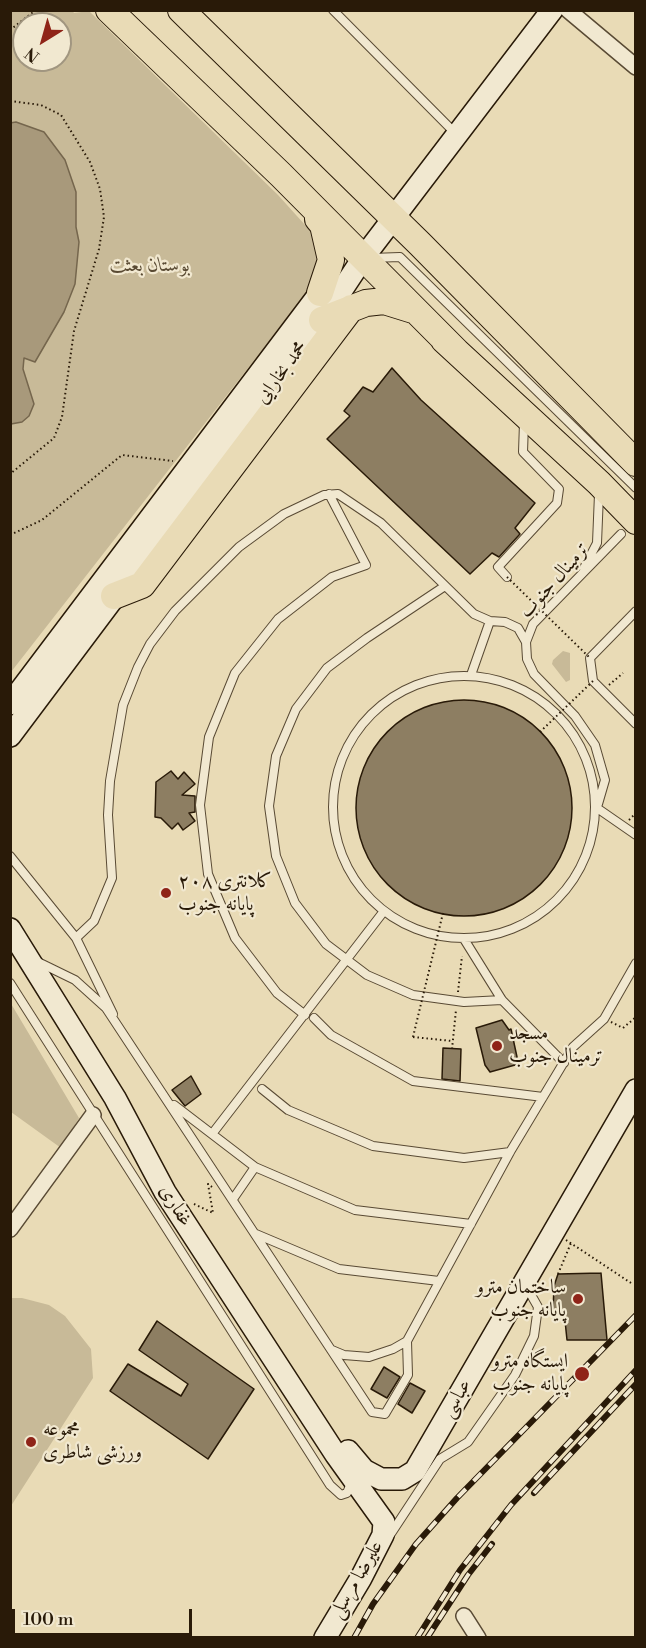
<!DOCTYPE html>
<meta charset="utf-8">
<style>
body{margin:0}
#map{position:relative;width:646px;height:1648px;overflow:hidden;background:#e9dbb6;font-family:"Libre Bodoni",serif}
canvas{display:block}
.frame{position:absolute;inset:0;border:12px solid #291a08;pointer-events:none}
.north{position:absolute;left:12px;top:12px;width:60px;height:60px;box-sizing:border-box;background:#f1e8d0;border:2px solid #a19680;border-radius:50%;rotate:217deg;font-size:16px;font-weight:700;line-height:24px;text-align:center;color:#291a08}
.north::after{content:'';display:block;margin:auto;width:21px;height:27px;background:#8f2418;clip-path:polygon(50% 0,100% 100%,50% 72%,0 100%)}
.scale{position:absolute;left:12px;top:1609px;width:180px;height:27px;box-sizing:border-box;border:3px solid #291a08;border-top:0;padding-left:8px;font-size:18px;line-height:21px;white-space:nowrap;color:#291a08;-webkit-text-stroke:4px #f1e8d0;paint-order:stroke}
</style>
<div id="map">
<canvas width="646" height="1648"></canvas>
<div class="frame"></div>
<div class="north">N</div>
<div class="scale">100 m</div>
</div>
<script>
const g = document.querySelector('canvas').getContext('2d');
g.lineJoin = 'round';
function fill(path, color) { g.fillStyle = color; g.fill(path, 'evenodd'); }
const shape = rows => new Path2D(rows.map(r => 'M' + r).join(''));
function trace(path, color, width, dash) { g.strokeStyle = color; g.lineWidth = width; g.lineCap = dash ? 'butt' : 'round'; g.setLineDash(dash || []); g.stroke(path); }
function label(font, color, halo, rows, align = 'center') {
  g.font = font + ' "Libre Bodoni",Amiri,serif'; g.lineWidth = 4.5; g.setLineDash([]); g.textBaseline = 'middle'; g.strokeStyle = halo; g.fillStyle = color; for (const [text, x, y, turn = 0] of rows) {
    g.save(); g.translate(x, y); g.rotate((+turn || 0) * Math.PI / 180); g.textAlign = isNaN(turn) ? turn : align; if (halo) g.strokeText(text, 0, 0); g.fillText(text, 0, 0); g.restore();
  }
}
fill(shape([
 [72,10,74,13,89,11,278,195,315,236,323,272,11,672,11,11],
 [24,24,60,24,60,60,24,60],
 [563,651,570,653,570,680,566,682,552,664,553,660],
 [10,1002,79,1118,61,1148,11,1112],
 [11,1298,22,1298,49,1305,65,1316,91,1349,93,1378,11,1506]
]), '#c8ba98');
const water = shape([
 [16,122,44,132,65,160,76,192,76,227,79,242,75,284,64,312,35,362,24,358,23,369,34,404,29,416,22,422,11,424,10,123,16,122]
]);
fill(water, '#a8997b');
trace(water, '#75664d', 1.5);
const building = shape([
 [392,368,421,400,535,503,515,528,520,534,499,557,492,553,470,574,327,439,350,416,344,411,363,387,373,392,392,368],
 '356 808a108 108 0 1 1 216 0a108 108 0 1 1-216 0Z',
 [171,771,178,779,184,772,195,784,182,795,195,796,195,812,189,813,195,821,183,830,178,823,172,829,161,818,155,817,156,782,171,771],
 [502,1020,509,1030,511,1029,517,1057,515,1065,490,1072,485,1065,476,1028,502,1020],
 [443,1048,461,1049,460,1081,442,1079,443,1048],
 [191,1076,201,1094,185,1106,172,1090,191,1076],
 [601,1273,607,1340,567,1340,564,1311,553,1311,554,1286,558,1274,601,1273],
 [157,1321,254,1389,208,1459,110,1391,128,1364,181,1396,188,1384,139,1350,157,1321],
 [384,1367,400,1377,387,1398,371,1389,384,1367],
 [410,1383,425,1391,412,1413,398,1404,410,1383]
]);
fill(building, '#8d7e62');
trace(building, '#291a08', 1.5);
const lane = shape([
 [333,10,456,134],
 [371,258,400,257,636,488],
 [584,568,597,543,599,494],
 [507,577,498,567,557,503,559,489,523,452,524,423],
 [445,586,367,638,327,668,296,709,276,756,269,806,276,856,295,903,326,944,367,975,413,995,464,1002,502,1000],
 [636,611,590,658,593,681,636,724],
 [471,675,490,621],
 '333 807a131 131 0 1 1 262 0a131 131 0 1 1-262 0Z',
 [598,804,605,780,595,745,575,716,534,674,527,659,526,642,533,624,621,534],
 [597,808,636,835],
 [10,856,76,938,113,1014],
 [76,938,94,921,112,878,108,815,110,781,123,705,138,667,150,644,175,611,239,547,284,514,324,495,338,494,381,523,474,614,490,621,505,622,518,628,526,642],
 [464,939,502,1000,564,1063],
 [36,961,75,980,106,1008,372,1412,385,1414,408,1375,407,1341,510,1152,573,1047,604,1019,636,963],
 [10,983,330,1485,341,1495,347,1493,351,1483],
 [305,1015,277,993,235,938,208,874,200,805,209,737,235,673,278,619,332,577,366,565,329,494],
 [314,1018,331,1035,413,1081,543,1097],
 [262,1089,288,1110,373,1146,464,1158,510,1152],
 [174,1105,255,1167,355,1210,471,1224],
 [212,1134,384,911],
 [233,1199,255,1167],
 [256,1234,339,1269,439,1281],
 [332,1350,344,1355,369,1357,393,1349,407,1341],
 [390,1535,440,1459,468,1442,515,1375,534,1336,538,1307,526,1286]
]);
const street = shape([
 [568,10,636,67],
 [10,1229,93,1115],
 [464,1616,478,1638]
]);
const secondary = shape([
 [10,704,320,293],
 [10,736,322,320,363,258,552,10],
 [10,929,115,1098,165,1192,336,1455,384,1522,383,1535,361,1578,325,1638],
 [348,1451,364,1470,381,1479,402,1479,415,1471,636,1090]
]);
const highway = shape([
 [109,10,281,175,456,351],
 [181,10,420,244,636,463],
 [318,219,323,225,331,260,320,293],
 [322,320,366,303,384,301,413,310],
 [444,340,599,483,636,521],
 [114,596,142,585,351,308]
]);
trace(lane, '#594a34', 10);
trace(street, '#594a34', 18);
trace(secondary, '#291a08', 24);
trace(highway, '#291a08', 28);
trace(shape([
 [10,30,36,10],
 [10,101,41,105,61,115,90,162,100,189,104,217,99,249,74,331,62,417,54,438,10,474],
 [10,535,42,520,122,455,173,461],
 [609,685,623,673],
 [629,820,636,813],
 [458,992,462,956],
 [611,1022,623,1028,636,1017],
 [413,1037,452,1041],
 [452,1049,456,1010],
 [194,1204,213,1213,208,1184,212,1187],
 [566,1240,631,1283],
 [558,1274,571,1243]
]), '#291a08', 2, [1.5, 3]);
trace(lane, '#f1e8d0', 8);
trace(street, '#f1e8d0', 15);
trace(secondary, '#f1e8d0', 21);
trace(highway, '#e9dbb6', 26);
const rail = shape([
 [534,1493,636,1384],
 [354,1638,373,1604,416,1544,457,1498,636,1315],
 [417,1638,460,1570,511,1505,636,1370],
 [427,1638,468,1575,492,1544]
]);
trace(rail, '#291a08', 6);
trace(rail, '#f1e8d0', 4, [11]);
trace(shape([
 [507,577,590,658],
 [540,732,593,681],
 [413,1037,443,913]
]), '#291a08', 2, [1.5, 3]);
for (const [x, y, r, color] of [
 [166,893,6,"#8f2418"],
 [497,1046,6,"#8f2418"],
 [578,1299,6,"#8f2418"],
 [582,1374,8,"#8f2418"],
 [31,1442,6,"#8f2418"]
]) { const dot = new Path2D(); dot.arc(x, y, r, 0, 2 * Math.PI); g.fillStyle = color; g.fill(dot); trace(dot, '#f1e8d0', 2); }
label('italic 20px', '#594a33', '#f1e8d0', [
 ["بوستان بعثت",150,266]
]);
label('20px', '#291a08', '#f1e8d0', [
 ["محمد بخارایی",282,373,-53],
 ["ترمینال جنوب",555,581,-48],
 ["غفاری",175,1206,59],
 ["عباسی",457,1399,-60],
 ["علیرضا مرسلی",357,1580,-60]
]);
label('20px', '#291a08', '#f1e8d0', [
 ["کلانتری ۲۰۸",178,882],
 ["پایانه جنوب",178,905],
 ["مسجد",509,1034],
 ["ترمینال جنوب",509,1057],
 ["ساختمان مترو",566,1288,"right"],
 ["پایانه جنوب",566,1311,"right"],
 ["ایستگاه مترو",568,1362,"right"],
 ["پایانه جنوب",568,1385,"right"],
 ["مجموعه",43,1430],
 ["ورزشی شاطری",43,1453]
], 'left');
</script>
